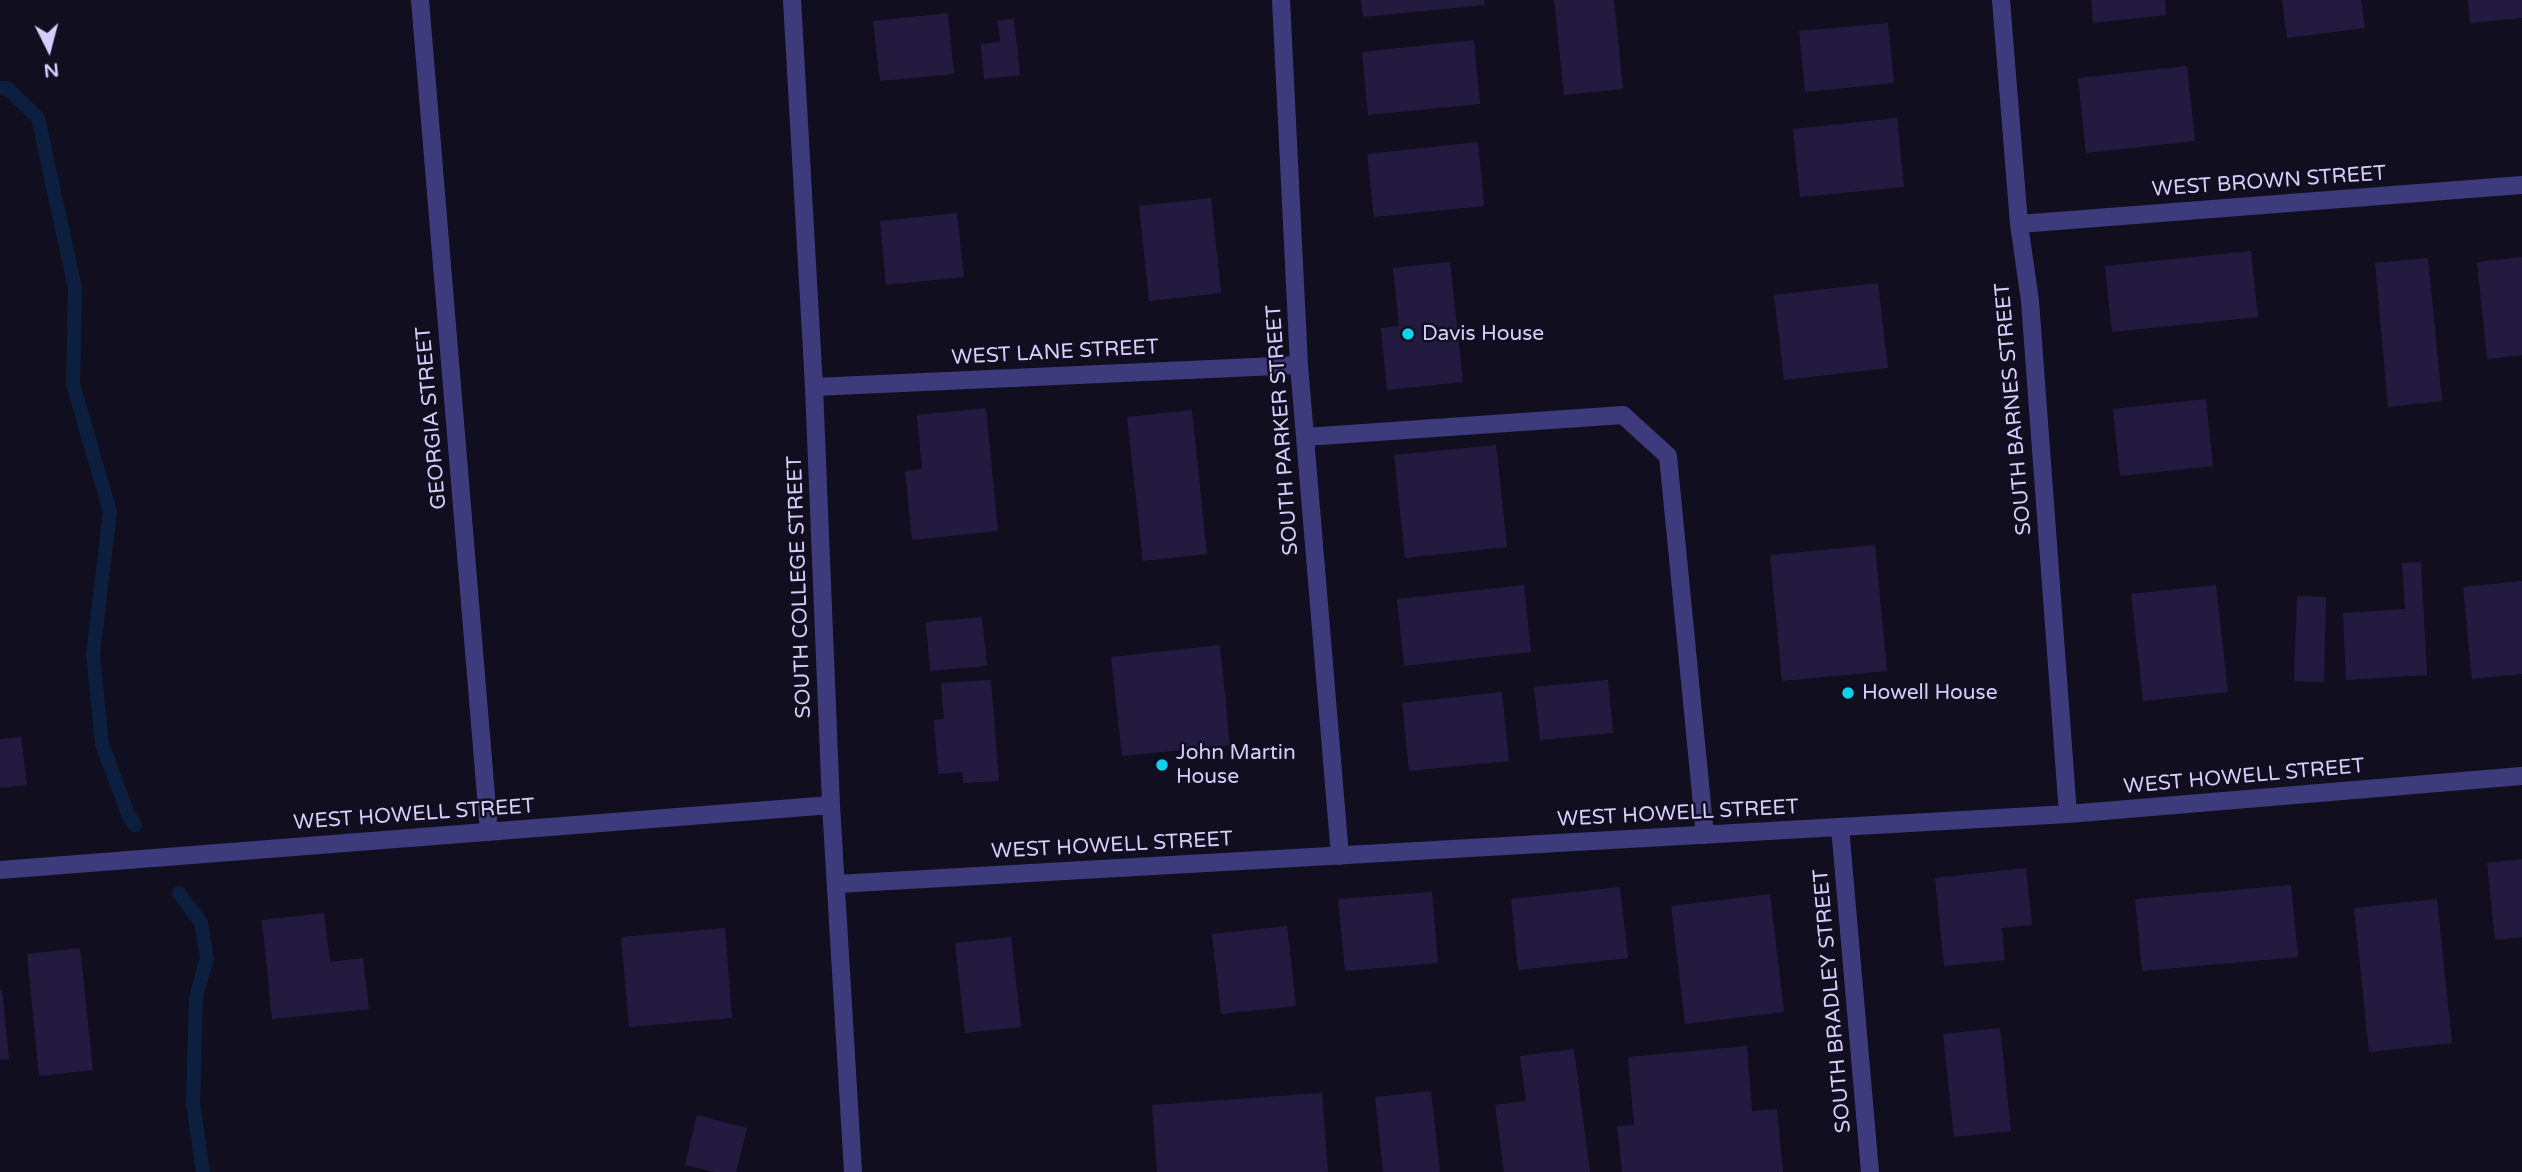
<!DOCTYPE html>
<style>
body{margin:0}
#map{position:relative;width:2522px;height:1172px;overflow:hidden;background:#110e1f;font-family:"Varela Round",sans-serif}
canvas{display:block}
.north{position:absolute;left:14px;top:14px;width:70px;height:70px;-webkit-text-stroke:5px #110e1f;paint-order:stroke;rotate:174deg;font-size:19px;font-weight:700;line-height:28px;text-align:center;color:#d5cefd}
.north::after{content:'';display:block;margin:auto;width:24px;height:32px;background:#d5cefd;clip-path:polygon(50% 0,100% 100%,50% 72%,0 100%)}
</style>
<div id="map">
<canvas width="2522" height="1172"></canvas>
<div class="north">N</div>
</div>
<script>
const g = document.querySelector('canvas').getContext('2d');
g.lineJoin = 'round';
const shape = rows => new Path2D(rows.map(r => 'M' + r).join(''));
function trace(path, color, width, dash) { g.strokeStyle = color; g.lineWidth = width; g.lineCap = dash ? 'butt' : 'round'; g.setLineDash(dash || []); g.stroke(path); }
function fill(path, color) { g.fillStyle = color; g.fill(path, 'evenodd'); }
function label(font, color, halo, rows, align = 'center') {
  g.font = font + ' "Varela Round",sans-serif'; g.lineWidth = 5; g.setLineDash([]); g.textBaseline = 'middle'; g.strokeStyle = halo; g.fillStyle = color; for (const [text, x, y, turn = 0] of rows) {
    g.save(); g.translate(x, y); g.rotate((+turn || 0) * Math.PI / 180); g.textAlign = isNaN(turn) ? turn : align; if (halo) g.strokeText(text, 0, 0); g.fillText(text, 0, 0); g.restore();
  }
}
trace(shape([
 [0,88,7,88,38,118,75,288,73,384,110,512,93,654,102,744,128,814,135,825],
 [179,893,201,923,207,958,196,997,193,1103,203,1172]
]), '#0d1f3f', 14);
fill(shape([
 [1361,0,1484,0,1485,5,1363,17],
 [1554,0,1614,0,1623,89,1564,95],
 [2091,0,2165,0,2166,15,2093,23],
 [2282,0,2361,0,2365,28,2287,38],
 [2468,0,2522,0,2522,18,2470,23],
 [948,13,954,74,880,81,873,21],
 [1014,19,1020,75,984,79,981,44,1000,42,998,20],
 [1888,23,1894,83,1805,92,1799,31],
 [1474,40,1480,104,1368,115,1362,52],
 [2187,66,2195,141,2086,153,2078,78],
 [1897,118,1904,187,1800,197,1793,129],
 [1478,142,1484,206,1374,217,1367,154],
 [1211,198,1221,293,1149,301,1139,206],
 [957,213,964,277,886,285,880,221],
 [2251,251,2258,317,2112,332,2105,266],
 [2522,257,2522,355,2487,359,2477,262],
 [2428,258,2442,401,2388,407,2375,263],
 [1450,262,1463,382,1387,390,1381,328,1399,326,1393,268],
 [1878,283,1888,368,1784,380,1774,295],
 [2206,399,2213,466,2120,476,2113,409],
 [986,408,998,531,912,540,905,471,922,469,917,415],
 [1192,410,1207,554,1143,561,1127,417],
 [1496,445,1507,547,1405,558,1394,455],
 [1875,545,1887,671,1782,681,1770,555],
 [2421,562,2427,675,2346,680,2343,613,2405,609,2402,563],
 [2522,581,2522,674,2472,679,2463,587],
 [1524,585,1531,652,1404,666,1397,599],
 [2216,585,2228,692,2143,701,2131,594],
 [2297,596,2326,597,2324,682,2294,681],
 [982,617,987,666,930,671,926,622],
 [1220,645,1230,745,1122,756,1111,657],
 [991,680,999,781,963,783,962,772,938,774,934,720,944,719,941,683],
 [1608,680,1613,733,1540,740,1534,687],
 [1502,692,1509,761,1409,771,1402,703],
 [21,737,27,785,0,788,0,739],
 [2522,859,2522,937,2495,940,2487,863],
 [2026,868,2032,925,2002,928,2005,960,1944,966,1935,878],
 [2291,885,2298,957,2142,971,2135,899],
 [1620,887,1628,958,1518,970,1511,899],
 [1432,892,1438,963,1345,971,1338,899],
 [1770,894,1784,1012,1685,1024,1671,906],
 [2437,899,2452,1043,2369,1052,2354,908],
 [324,913,330,962,363,958,369,1009,272,1019,262,920],
 [1287,926,1296,1006,1221,1014,1212,934],
 [725,928,732,1018,629,1027,621,937],
 [1011,937,1021,1027,965,1033,955,943],
 [80,948,93,1070,39,1076,27,954],
 [0,990,2,990,9,1059,0,1060],
 [2000,1028,2011,1131,1954,1137,1943,1034],
 [1747,1046,1752,1111,1777,1109,1783,1172,1622,1172,1617,1126,1634,1125,1628,1057],
 [1574,1049,1590,1172,1504,1172,1495,1105,1526,1101,1520,1056],
 [1431,1091,1440,1172,1383,1172,1375,1097],
 [1322,1093,1328,1172,1157,1172,1152,1105],
 [697,1115,747,1128,736,1172,715,1172,685,1165]
]), '#231b3f');
trace(shape([
 [420,0,489,832],
 [792,0,814,387,831,805,853,1172],
 [1281,0,1299,365,1340,856],
 [2001,0,2019,224,2030,301,2068,814],
 [2019,224,2522,185],
 [814,387,1299,365],
 [1305,437,1623,415,1668,456,1705,835],
 [1840,827,1870,1172],
 [0,870,831,805],
 [837,884,2068,814,2522,776]
]), '#3e3b7c', 18);
for (const [x, y, r, color] of [
 [1408,334,7,"#0bd2ec"],
 [1848,693,7,"#0bd2ec"],
 [1162,765,7,"#0bd2ec"]
]) { const dot = new Path2D(); dot.arc(x, y, r, 0, 2 * Math.PI); g.fillStyle = color; g.fill(dot); trace(dot, '#110e1f', 2.5); }
label('21px', '#d5cefd', '#110e1f', [
 ["WEST BROWN STREET",2269,182,-4],
 ["WEST LANE STREET",1055,353,-3],
 ["SOUTH BARNES STREET",2014,409,-95],
 ["GEORGIA STREET",432,418,-95],
 ["SOUTH PARKER STREET",1283,430,-94],
 ["SOUTH COLLEGE STREET",800,587,-92],
 ["WEST HOWELL STREET",2244,777,-5],
 ["WEST HOWELL STREET",1678,814,-3],
 ["WEST HOWELL STREET",414,815,-4],
 ["WEST HOWELL STREET",1112,846,-3],
 ["SOUTH BRADLEY STREET",1833,1001,-95]
]);
label('21px', '#d5cefd', '#110e1f', [
 ["Davis House",1422,334],
 ["Howell House",1862,693],
 ["John Martin",1176,753],
 ["House",1176,777]
], 'left');
</script>
